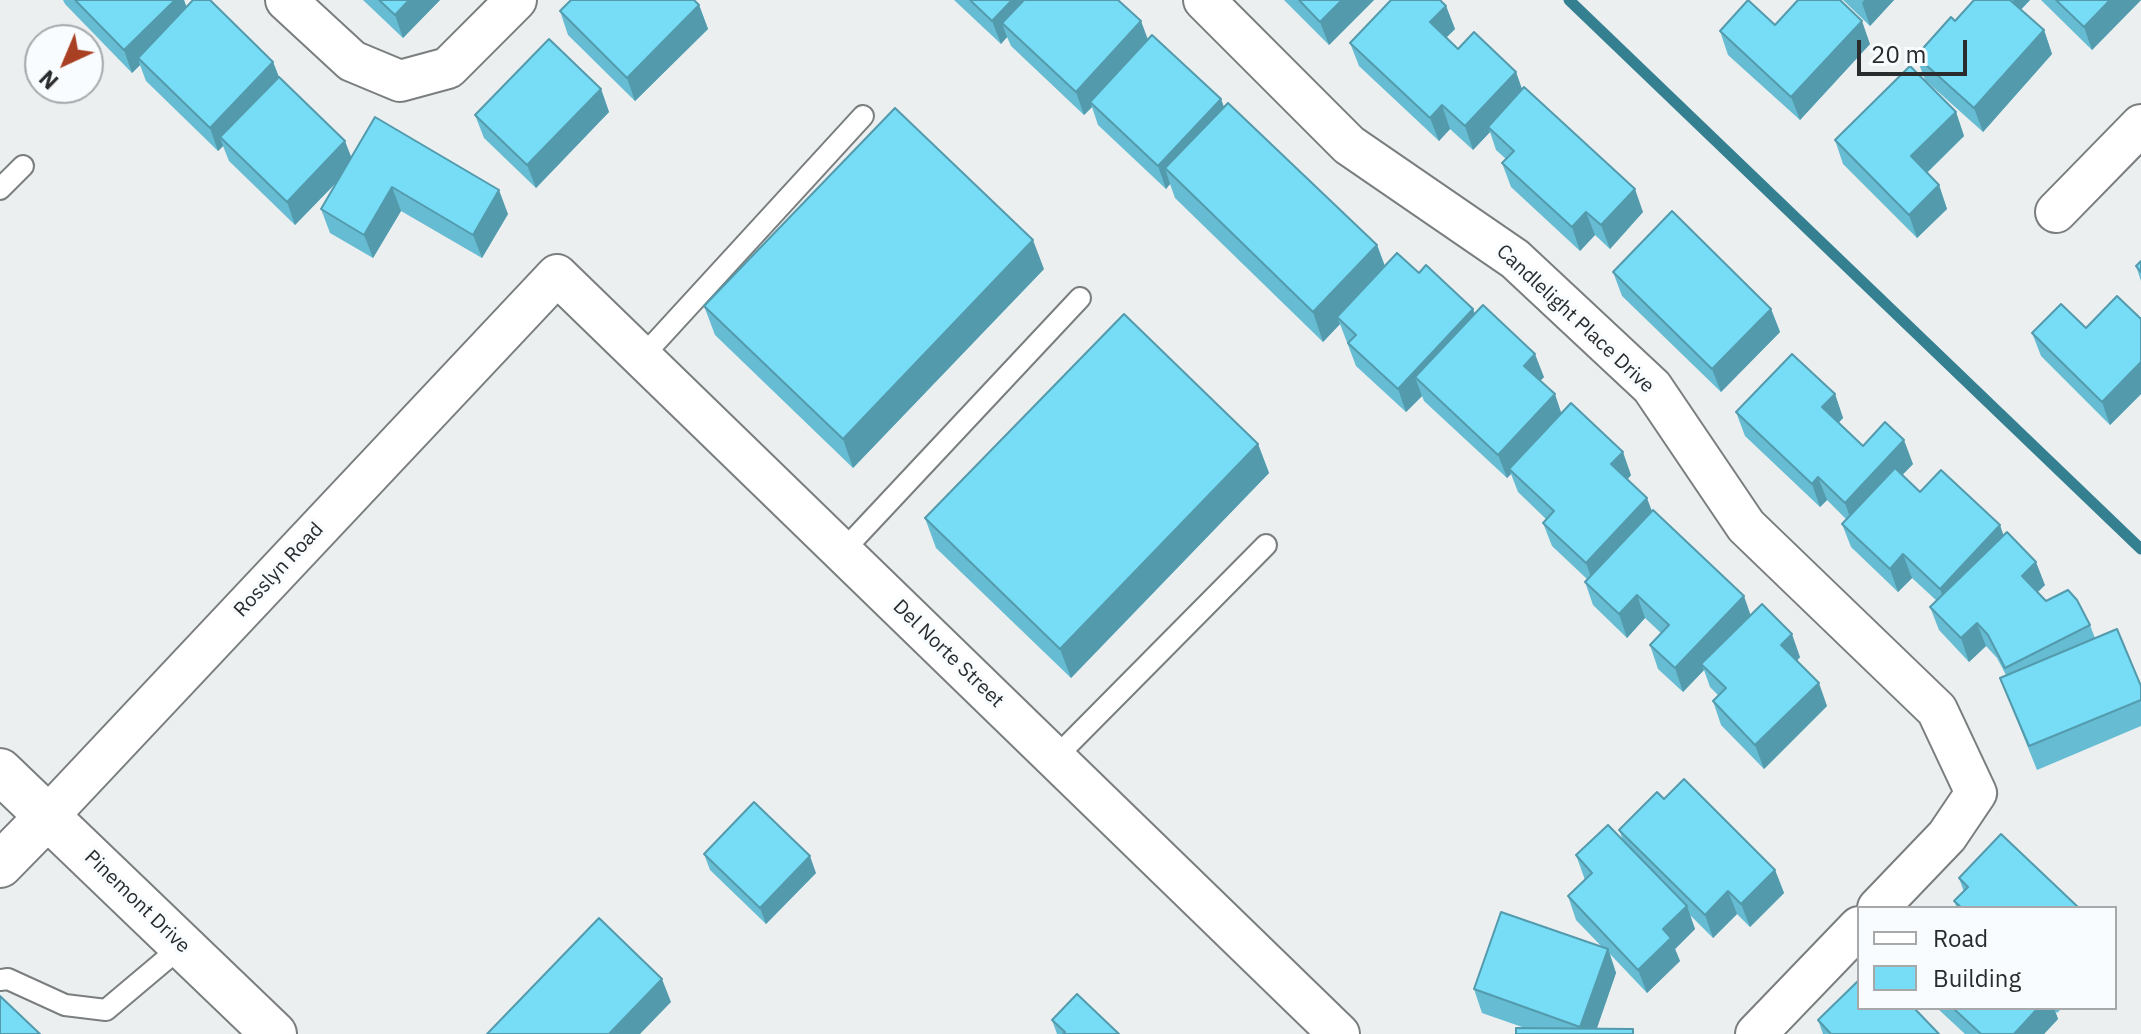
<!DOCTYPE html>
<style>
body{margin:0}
#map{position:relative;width:2141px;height:1034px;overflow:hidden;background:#ebeff0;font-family:"IBM Plex Sans",sans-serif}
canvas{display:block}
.legend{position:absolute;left:1857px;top:906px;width:260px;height:104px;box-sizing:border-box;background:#f8fcfe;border:2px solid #a6a8aa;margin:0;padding:10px 14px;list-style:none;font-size:24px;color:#2a2b2c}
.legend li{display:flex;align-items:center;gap:16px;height:40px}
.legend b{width:40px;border:2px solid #a6a8aa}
.north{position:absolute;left:24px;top:24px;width:80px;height:80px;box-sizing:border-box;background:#f8fcfe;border:2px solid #a6a8aa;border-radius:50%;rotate:224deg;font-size:22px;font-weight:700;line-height:32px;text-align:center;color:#2a2b2c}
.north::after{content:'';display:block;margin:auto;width:28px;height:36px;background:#a94024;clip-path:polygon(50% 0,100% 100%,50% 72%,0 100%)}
.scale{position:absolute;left:1857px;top:40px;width:110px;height:36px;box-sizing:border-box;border:4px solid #2a2b2c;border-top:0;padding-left:10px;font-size:24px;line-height:28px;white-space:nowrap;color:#2a2b2c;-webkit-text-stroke:6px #f8fcfe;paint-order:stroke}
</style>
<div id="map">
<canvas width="2141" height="1034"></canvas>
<ul class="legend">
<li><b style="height:10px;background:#fff"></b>Road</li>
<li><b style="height:22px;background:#77dcf5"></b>Building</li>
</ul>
<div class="north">N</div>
<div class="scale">20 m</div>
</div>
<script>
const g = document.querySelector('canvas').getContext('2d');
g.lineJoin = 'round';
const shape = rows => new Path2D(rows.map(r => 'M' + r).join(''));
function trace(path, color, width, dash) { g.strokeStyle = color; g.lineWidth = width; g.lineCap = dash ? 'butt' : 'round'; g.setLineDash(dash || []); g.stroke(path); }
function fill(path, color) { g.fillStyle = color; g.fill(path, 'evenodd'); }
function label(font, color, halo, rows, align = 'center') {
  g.font = font + ' "IBM Plex Sans",sans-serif'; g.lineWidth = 6; g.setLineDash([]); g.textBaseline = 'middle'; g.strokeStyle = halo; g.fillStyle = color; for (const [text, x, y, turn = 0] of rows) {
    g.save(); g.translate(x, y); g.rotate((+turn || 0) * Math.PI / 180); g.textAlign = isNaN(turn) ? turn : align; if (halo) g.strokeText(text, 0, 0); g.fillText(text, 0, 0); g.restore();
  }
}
trace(shape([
 [1569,0,2141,549]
]), '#348091', 11);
const lane = shape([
 [0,189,23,166],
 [642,357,863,116],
 [842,552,1080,298],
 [1055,758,1266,545],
 [0,980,8,979,65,1005,106,1010,182,946]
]);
const street = shape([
 [286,0,352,61,400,81,448,68,516,0],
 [1204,0,1349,145,1515,259,1652,387,1746,526,1937,710,1976,793,1947,836,1878,908],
 [2056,212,2141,125],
 [48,816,557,275,1339,1034],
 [1756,1034,1859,927]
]);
const secondary = shape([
 [0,771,274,1034],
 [0,865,48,816]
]);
trace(lane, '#7a7e7f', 24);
trace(street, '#7a7e7f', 44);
trace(secondary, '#7a7e7f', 48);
trace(lane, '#fff', 20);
trace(street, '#fff', 40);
trace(secondary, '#fff', 44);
fill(shape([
 [63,0,184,0,186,7,273,62,279,77,351,158,508,214,482,258,401,211,373,258,330,233,321,209,338,181,295,225,229,161,223,146,218,151,146,81,140,65,132,73,65,4],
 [363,0,440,0,403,38],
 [954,0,1118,0,1148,40,1221,99,1224,107,1377,245,1385,266,1419,273,1473,309,1475,314,1544,377,1540,381,1561,413,1631,475,1627,480,1652,511,1751,615,1800,657,1797,661,1827,706,1764,769,1721,725,1713,701,1719,696,1710,687,1704,670,1683,692,1658,669,1650,645,1661,633,1645,618,1627,638,1593,605,1585,582,1587,579,1552,546,1543,523,1546,519,1518,492,1511,474,1507,478,1424,401,1422,396,1406,412,1356,366,1340,324,1323,342,1175,198,1170,184,1166,189,1098,125,1092,107,1084,115,1011,46,1007,37,1001,44],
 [1284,0,1374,0,1329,45],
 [1843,0,1894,0,1870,26],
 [1974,0,2030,0,2021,10,2044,30,2052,54,1983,132,1925,80,1916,56,1955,21],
 [2041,0,2141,0,2092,50],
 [699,5,708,29,635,101,568,35,560,11],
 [1446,6,1455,29,1446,37,1458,49,1516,72,1522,89,1643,212,1610,249,1595,235,1580,251,1511,187,1502,163,1506,159,1496,150,1490,132,1473,150,1450,129,1439,141,1359,66,1350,43],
 [1775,25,1870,44,1800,120,1728,55,1720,31],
 [601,89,609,112,536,188,484,138,475,115],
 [1956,112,1964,136,1927,173,1939,185,1947,209,1917,238,1843,164,1835,140],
 [2141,261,2141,281,2136,266],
 [1044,269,853,468,715,335,704,306],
 [1613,272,1771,309,1780,332,1721,392,1622,296],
 [2141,319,2141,394,2110,425,2041,356,2032,333,2086,328],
 [1835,394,1843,418,1838,423,1863,446,1913,464,1902,475,1920,492,2004,536,2045,585,2038,592,2046,601,2090,625,2095,638,2141,686,2141,726,2037,770,2000,678,2006,675,1997,658,1986,646,1969,662,1939,630,1930,607,1937,601,1912,578,1898,592,1851,547,1842,524,1846,519,1827,500,1820,507,1745,436,1736,412],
 [1258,444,1269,473,1071,678,936,548,925,518],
 [1664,799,1775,870,1784,893,1750,927,1737,914,1713,938,1690,915,1695,929,1675,949,1680,961,1647,993,1610,954,1616,973,1596,1029,1633,1029,1634,1034,1516,1034,1525,1028,1482,1013,1474,989,1603,948,1576,920,1568,896,1585,880,1576,855,1623,840,1619,830],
 [704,854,816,873,766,924,710,870],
 [1959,878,2079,908,1957,908,1954,901,1964,892],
 [1937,1008,2062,1008,2057,1013,2055,1011,2058,1019,2044,1034,1965,1034],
 [1052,1020,1119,1034,1057,1034],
 [1818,1020,1939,1034,1823,1034]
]), '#66bdd3');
fill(shape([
 [175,0,184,0,190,17,138,58,140,65,132,73,124,50],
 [409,0,440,0,403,38,395,15],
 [1012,0,1043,0,1002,23,1007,37,1001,44,992,21],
 [1342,0,1374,0,1329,45,1320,22],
 [1864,0,1894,0,1870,26,1862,3],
 [2013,0,2030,0,2018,12],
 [2110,0,2141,0,2092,50,2084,27],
 [699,5,708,29,635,101,627,78],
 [1446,6,1455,29,1439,45,1430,22],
 [1141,21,1150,45,1090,102,1092,107,1084,115,1076,92],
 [1862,21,1870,44,1800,120,1791,97],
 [2044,30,2052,54,1983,132,1974,108],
 [273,62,282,85,220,137,223,146,218,151,210,128],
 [1516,72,1524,95,1488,127,1490,132,1473,150,1465,126],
 [601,89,609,112,536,188,527,165],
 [1221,99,1229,122,1165,168,1170,184,1166,189,1158,166],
 [1442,105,1450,129,1439,141,1430,118],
 [1956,112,1964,136,1919,180,1911,156],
 [345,141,354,164,295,225,287,202],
 [1939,185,1947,209,1917,238,1909,215],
 [392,187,401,211,373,258,364,235],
 [1635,189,1643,212,1610,249,1601,225],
 [499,190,508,214,482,258,473,235],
 [1586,212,1595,235,1580,251,1572,227],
 [1033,240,1044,269,853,468,843,439],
 [1377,245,1388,275,1337,317,1340,324,1323,342,1313,312],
 [1473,309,1481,332,1415,377,1422,396,1406,412,1398,389],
 [1771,309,1780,332,1721,392,1712,369],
 [1535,354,1544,377,1532,389,1524,366],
 [2141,362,2141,394,2110,425,2102,402],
 [1555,394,1563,418,1509,469,1511,474,1507,478,1498,455],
 [1835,394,1843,418,1831,431,1822,407],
 [1904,440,1913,464,1853,526,1845,503],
 [1258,444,1269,473,1071,678,1060,649],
 [1623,452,1631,475,1620,488,1611,464],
 [1818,477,1827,500,1820,507,1812,484],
 [1647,498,1656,522,1594,586,1586,563],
 [2000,525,2008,548,1948,612,1940,589],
 [1903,554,1912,578,1898,592,1890,569],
 [2036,562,2045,585,2030,599,2022,576],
 [1637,595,1645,618,1627,638,1619,614],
 [1744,596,1752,619,1701,664,1704,670,1683,692,1675,668],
 [1977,623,1986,646,1969,662,1961,638],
 [1792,634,1800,657,1789,668,1781,645],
 [1819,683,1827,706,1764,769,1755,745],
 [810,856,816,873,766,924,760,908],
 [1775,870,1784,893,1750,927,1741,904],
 [1728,891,1737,914,1713,938,1705,915],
 [1687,906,1695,929,1675,949,1680,961,1647,993,1638,970,1663,929],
 [1608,949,1616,973,1595,1034,1583,1034,1580,1027],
 [662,979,671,1002,640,1034,609,1034],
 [2038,1008,2054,1008,2058,1019,2044,1034,2014,1034]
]), '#539aac');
const building = shape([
 [75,0,175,0,124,50,75,0],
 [193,0,210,0,273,62,210,128,138,58,193,0],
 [379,0,409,0,395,15,379,0],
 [571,0,694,0,699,5,627,78,560,11,571,0],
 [970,0,1012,0,992,21,970,0],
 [1024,0,1118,0,1141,21,1076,92,1002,23,1024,0],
 [1299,0,1342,0,1320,22,1299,0],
 [1391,0,1440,0,1446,6,1430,22,1458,49,1474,32,1516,72,1465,126,1442,105,1430,118,1350,43,1391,0],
 [1748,0,1775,25,1798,0,1840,0,1862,21,1791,97,1720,31,1748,0],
 [1974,0,2010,0,2044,30,1974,108,1916,56,1951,17,1955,21,1974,0],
 [2056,0,2110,0,2084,27,2056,0],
 [1152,35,1221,99,1158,166,1090,102,1152,35],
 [549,39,601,89,527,165,475,115,549,39],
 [1910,66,1956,112,1911,156,1939,185,1909,215,1835,140,1910,66],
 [279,77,345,141,287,202,220,137,279,77],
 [1524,87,1635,189,1601,225,1586,212,1572,227,1502,163,1514,151,1488,127,1524,87],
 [1228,103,1377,245,1313,312,1165,168,1228,103],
 [895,108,1033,240,843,439,704,306,895,108],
 [375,117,499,190,473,235,392,187,364,235,321,209,375,117],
 [1672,211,1771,309,1712,369,1613,272,1672,211],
 [1397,253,1419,273,1426,265,1473,309,1398,389,1348,343,1356,335,1337,317,1397,253],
 [2141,261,2141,272,2136,266,2141,261],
 [2117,296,2141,319,2141,362,2102,402,2032,333,2061,304,2086,328,2117,296],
 [1483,305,1535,354,1524,366,1555,394,1498,455,1415,377,1483,305],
 [1124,314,1258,444,1060,649,925,518,1124,314],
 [1792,354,1835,394,1822,407,1863,446,1885,422,1904,440,1845,503,1818,477,1812,484,1736,412,1792,354],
 [1571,403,1623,452,1611,464,1647,498,1586,563,1543,523,1554,511,1509,469,1571,403],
 [1895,468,1920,492,1941,470,2000,525,1940,589,1903,554,1890,569,1842,524,1895,468],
 [1653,510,1744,596,1675,668,1650,645,1669,625,1637,595,1619,614,1585,582,1653,510],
 [2007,532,2036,562,2022,576,2046,601,2068,590,2077,600,2090,625,2005,668,1988,635,1977,623,1961,638,1930,607,2007,532],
 [1762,604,1792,634,1781,645,1819,683,1755,745,1713,701,1726,688,1701,664,1762,604],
 [2117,629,2141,686,2141,700,2029,746,2000,678,2117,629],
 [1684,779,1775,870,1741,904,1728,891,1705,915,1619,830,1657,792,1664,799,1684,779],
 [754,802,810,856,760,908,704,854,754,802],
 [1608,825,1687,906,1663,929,1671,938,1638,970,1568,896,1592,873,1576,855,1608,825],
 [2001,834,2079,908,1962,908,1954,901,1968,887,1959,878,2001,834],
 [1501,912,1608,949,1580,1027,1474,989,1501,912],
 [599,918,662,979,609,1034,487,1034,599,918],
 [1859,980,1859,1008,1914,1008,1939,1034,1831,1034,1818,1020,1859,980],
 [1077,994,1119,1034,1063,1034,1065,1032,1052,1020,1077,994],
 [0,996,40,1034,0,1034,0,996],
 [1953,1008,2038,1008,2014,1034,1981,1034,1953,1008],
 [1516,1028,1633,1029,1633,1034,1516,1034,1516,1028]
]);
fill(building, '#77dcf5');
trace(building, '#539aac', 2);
label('20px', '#2a2b2c', '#f8fcfe', [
 ["Candlelight Place Drive",1575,319,43],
 ["Rosslyn Road",279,570,-47],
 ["Del Norte Street",948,654,44],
 ["Pinemont Drive",137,902,44]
]);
</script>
